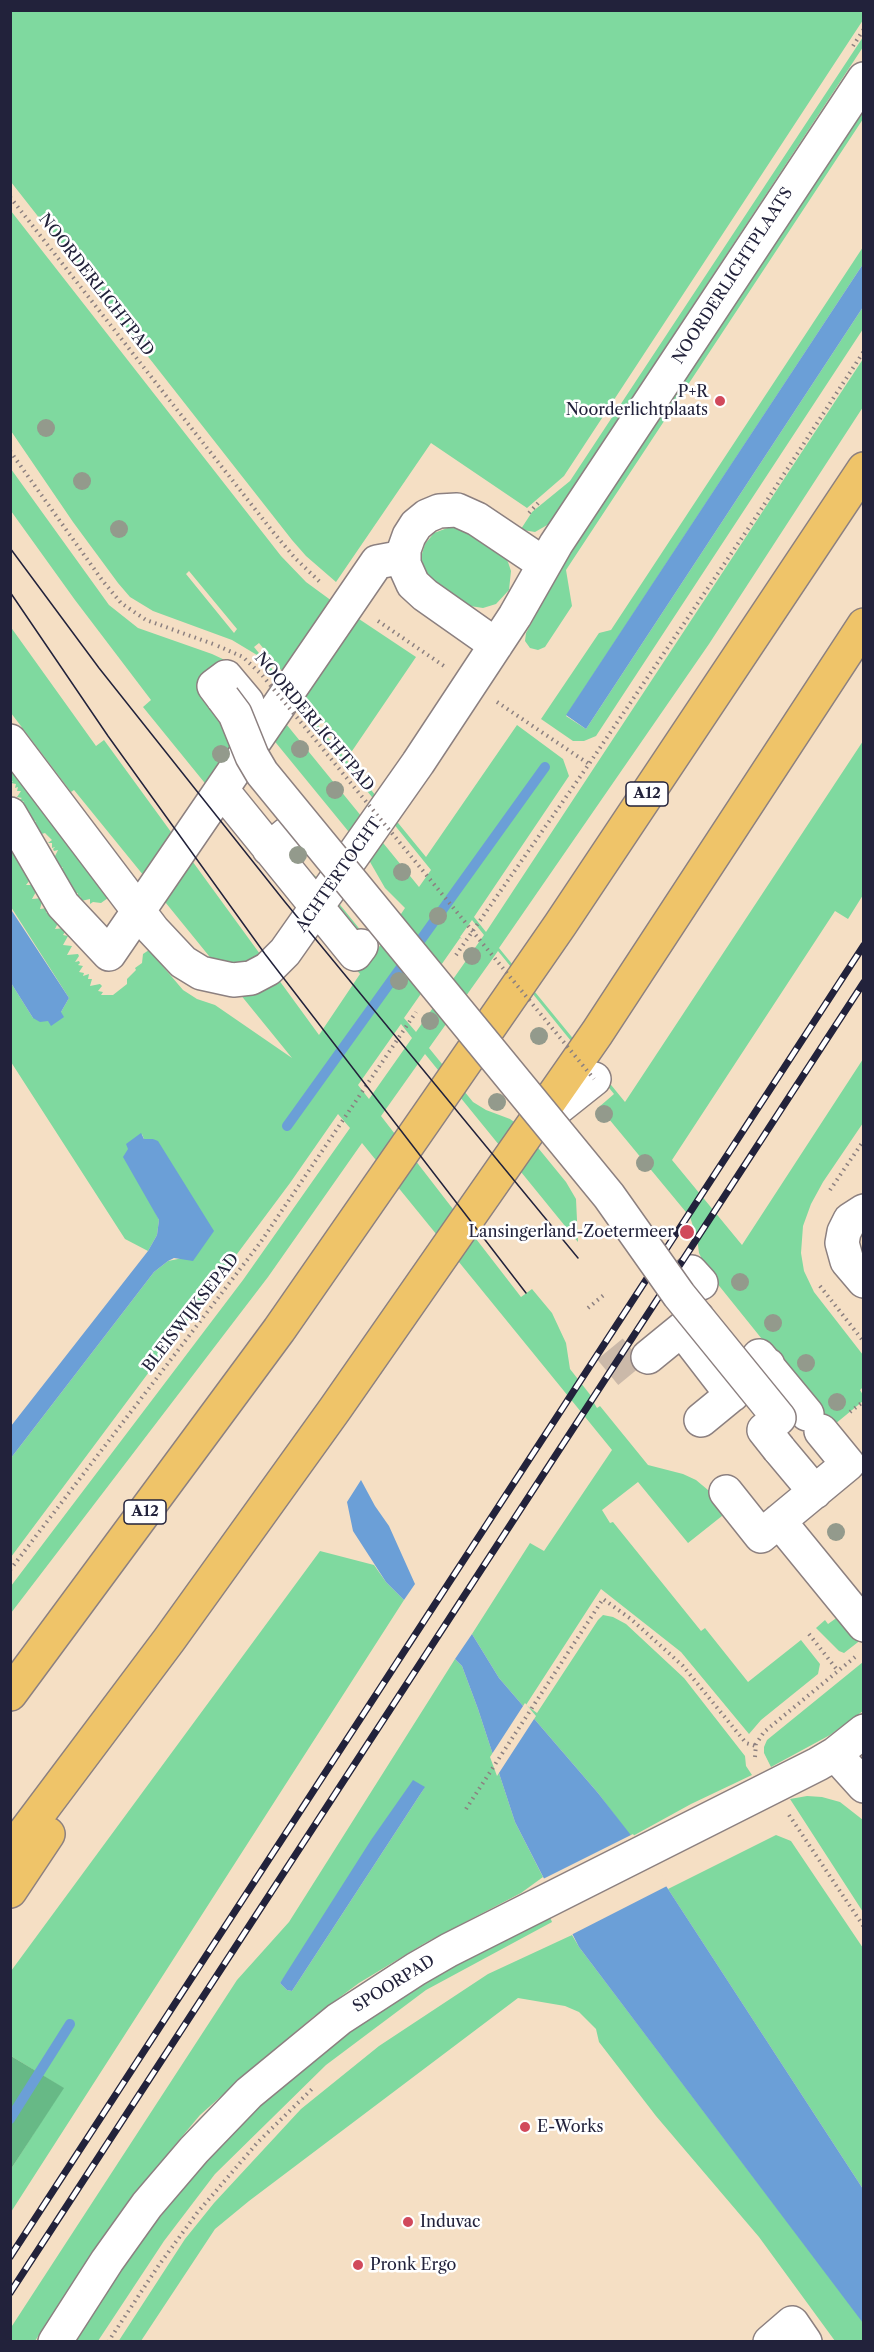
<!DOCTYPE html>
<style>
body{margin:0}
#map{position:relative;width:874px;height:2352px;overflow:hidden;background:#f5dfc4;font-family:"Libre Caslon Text",serif}
canvas{display:block}
.frame{position:absolute;inset:0;border:12px solid #22223b;pointer-events:none}
</style>
<div id="map">
<canvas width="874" height="2352"></canvas>
<div class="frame"></div>
</div>
<script>
const g = document.querySelector('canvas').getContext('2d');
g.lineJoin = 'round';
function fill(path, color) { g.fillStyle = color; g.fill(path, 'evenodd'); }
const shape = rows => new Path2D(rows.map(r => 'M' + r).join(''));
function trace(path, color, width, dash) { g.strokeStyle = color; g.lineWidth = width; g.lineCap = dash ? 'butt' : 'round'; g.setLineDash(dash || []); g.stroke(path); }
function label(font, color, halo, rows, align = 'center') {
  g.font = font + ' "Libre Caslon Text",serif'; g.lineWidth = 5; g.setLineDash([]); g.textBaseline = 'middle'; g.strokeStyle = halo; g.fillStyle = color; for (const [text, x, y, turn = 0] of rows) {
    g.save(); g.translate(x, y); g.rotate((+turn || 0) * Math.PI / 180); g.textAlign = isNaN(turn) ? turn : align; if (halo) g.strokeText(text, 0, 0); g.fillText(text, 0, 0); g.restore();
  }
}
fill(shape([
 [863,10,863,20,564,476,527,508,431,443,336,582,306,556,292,540,11,182,11,11],
 [863,37,863,47,549,524,535,532,523,530,521,529,532,512,570,481],
 [863,107,863,119,566,570,572,606,545,647,538,650,530,648,525,641,526,633,575,543],
 [11,211,281,556,306,582,336,604,286,676,259,643,254,647,426,857,517,725,563,759,569,776,474,917,486,932,863,359,863,407,709,644,499,948,625,1102,863,741,863,895,848,919,835,911,672,1160,742,1245,863,1059,863,1123,823,1182,811,1204,803,1226,801,1253,804,1271,814,1292,863,1355,863,1387,860,1390,863,1395,863,1401,829,1429,815,1405,708,1272,699,1253,697,1238,690,1217,599,1107,614,1094,498,951,429,1048,473,1102,486,1110,510,1119,521,1127,566,1182,576,1199,578,1242,425,1054,381,1116,521,1297,532,1289,552,1313,566,1343,570,1369,595,1401,594,1403,597,1408,600,1406,648,1465,683,1474,696,1480,708,1490,727,1512,688,1543,638,1482,602,1510,610,1523,613,1522,701,1631,705,1628,748,1682,801,1640,820,1664,818,1674,761,1720,749,1734,681,1652,601,1589,526,1705,537,1713,598,1620,603,1615,613,1617,626,1624,684,1678,745,1756,746,1766,752,1775,691,1804,631,1837,598,1793,499,1678,472,1634,530,1543,544,1551,612,1450,362,1143,268,1277,11,1613,11,1586,243,1280,350,1128,338,1114,290,1183,11,1557,11,1458,154,1272,168,1261,183,1258,153,1139,144,1139,142,1134,151,1203,159,1220,157,1235,148,1251,125,1239,11,1062,11,983,33,1018,61,1012,69,998,11,907,11,850,13,848,12,852,16,852,15,856,21,863,19,865,22,865,26,870,24,873,27,871,30,880,26,885,33,885,37,890,32,899,43,898,40,909,47,908,46,913,49,911,49,916,52,914,58,923,55,929,65,928,67,929,63,935,68,936,63,945,72,946,67,955,78,954,79,956,75,962,79,961,80,963,78,965,83,966,79,972,84,973,83,976,89,974,88,979,92,979,90,986,100,984,102,986,98,991,103,992,101,995,113,995,127,984,127,979,136,970,135,968,142,963,143,954,149,950,183,990,197,999,215,1005,292,1058,74,790,71,792,11,713,10,626,96,746,104,740,319,1035,360,974,143,707,151,700,75,600,11,511,11,469,109,605,138,628,212,654,227,661,247,676,419,887,431,870,257,655,232,640,153,611,130,597,118,583,73,522,11,431],
 [189,571,237,629,234,633,186,574],
 [218,672,362,848,385,888,405,908,375,953,362,932,320,880,309,871,235,787,233,735],
 [472,920,484,935,416,1032,404,1018,460,938,462,939,460,937],
 [401,1024,412,1038,369,1099,358,1085],
 [863,247,863,264,566,716,586,729,863,307,863,329,596,736,584,741,573,741,541,719,599,633,611,630],
 [450,527,463,529,505,557,508,562,511,571,509,590,496,604,483,608,470,606,435,583,426,574,421,557,425,544,434,533],
 [353,615,416,657,350,754,300,693],
 [10,768,108,898,101,903,93,902,90,904,90,899,81,901,79,899,81,897,77,896,78,893,75,894,66,883,69,881,66,881,61,869,63,867,59,868,56,863,58,861,53,860,58,850,54,851,53,849,55,847,52,848,52,843,48,843,52,840,45,833,38,835,37,833,39,831,34,823,36,821,31,820,33,818,30,818,30,813,27,815,23,810,26,808,22,803,24,801,21,802,19,800,22,798,17,797,21,791,17,791,18,787,15,788,16,784,11,783,13,781,11,781],
 [320,1551,374,1565,386,1582,404,1600,11,2212,11,2169,63,2088,11,2056,11,1971],
 [842,1614,862,1639,844,1653,839,1651,816,1628,825,1620,828,1624],
 [455,1659,462,1666,478,1709,515,1822,543,1877,521,1893,425,1943,359,1983,313,2017,253,2068,200,2115,140,2187,119,2214,35,2341,11,2341,10,2329,237,1980,289,1922],
 [425,1787,292,1991,287,1990,280,1983],
 [863,1662,863,1711,830,1735,771,1767,764,1753,764,1747,767,1740],
 [807,1796,822,1797,840,1802,863,1820,863,1912,790,1799],
 [776,1835,791,1841,863,1948,863,2189,668,1889],
 [550,1917,552,1922,426,1990,326,2065,215,2174,164,2241,98,2341,74,2342,136,2246,199,2170,249,2116,306,2065,368,2018,462,1961],
 [572,1935,579,1947,864,2323,863,2341,835,2341,759,2237,656,2116,599,2042,596,2029,579,2012,565,2006,518,1998,249,2201,215,2229,141,2341,118,2342,185,2239,214,2203,301,2109,379,2046,488,1974]
]), '#7fd99f');
fill(shape([
 [11,2056,64,2088,11,2169]
]), '#67b986');
fill(shape([
 [863,264,863,307,586,729,566,715],
 [10,908,69,998,61,1012,64,1017,51,1026,48,1021,40,1022,33,1018,11,983],
 [141,1133,144,1139,153,1139,158,1141,214,1231,193,1261,174,1258,168,1261,154,1272,11,1458,11,1426,148,1251,157,1235,159,1220,123,1157,128,1149,126,1144],
 [361,1480,375,1506,389,1526,415,1584,404,1600,386,1582,353,1531,347,1502],
 [472,1634,499,1678,598,1793,644,1852,863,2189,863,2323,579,1947,515,1822,478,1709,462,1666,455,1659],
 [413,1780,425,1787,292,1991,287,1990,280,1983,371,1840]
]), '#6b9fd7');
fill(shape([
 [525,1703,536,1716,497,1776,490,1757],
 [633,1834,669,1885,569,1936,541,1880]
]), '#f5dfc4');
trace(shape([
 [287,1126,545,767],
 [10,2119,70,2024]
]), '#6b9fd7', 10);
trace(shape([
 [610,1349,638,1383]
]), '#cbb9a9', 33, [33, 16]);
const minor = shape([
 [496,645,425,595,413,584,404,564,404,550,409,536,416,525,427,516,439,511,457,510,477,519,544,564],
 [223,698,214,686,226,677,247,702,235,712,253,734],
 [10,741,153,930,183,962,201,973,233,980,251,978,268,969,285,952,418,763,515,616,556,544,864,79],
 [222,790,355,954,361,946],
 [10,814,63,905,109,954,377,562,404,557],
 [269,849,287,834,293,838],
 [545,1118,594,1079],
 [864,1211,850,1220,844,1232,842,1243,847,1261,864,1281],
 [673,1287,691,1272,701,1283],
 [685,1334,732,1395],
 [759,1356,807,1414],
 [648,1357,697,1317],
 [701,1420,768,1365],
 [779,1449,815,1492],
 [726,1492,761,1536,848,1464,821,1431],
 [779,1521,864,1625],
 [835,1754,864,1786],
 [55,2342,107,2261,147,2205,194,2150,249,2093,339,2019,416,1969,449,1950,818,1764,835,1754,864,1731],
 [770,2342,792,2323,805,2342]
]);
const highway = shape([
 [10,1694,279,1330,427,1117,560,925,864,469],
 [10,1852,169,1640,335,1409,597,1033,864,625],
 [10,1891,48,1834]
]);
trace(minor, '#8c8080', 36);
trace(highway, '#8c8080', 36);
trace(shape([
 [853,46,864,29],
 [10,197,273,532,295,558,322,584],
 [10,451,102,580,121,603,146,620,216,645],
 [529,513,540,501],
 [378,621,444,666],
 [497,702,589,764],
 [456,955,589,764,760,511,864,351],
 [830,1190,864,1140],
 [820,1286,864,1342],
 [588,1308,605,1294],
 [850,1412,864,1401],
 [10,1570,260,1243,416,1012],
 [809,1634,838,1671],
 [755,1757,756,1744,764,1732,855,1657],
 [466,1809,603,1599,631,1619,683,1666,746,1743,756,1746],
 [789,1815,864,1927],
 [108,2342,159,2265,197,2213,258,2142,312,2089]
]), '#8c8080', 4, [1.5, 4.5]);
trace(minor, '#fff', 33);
trace(highway, '#efc469', 33);
trace(shape([
 [10,548,99,668,285,902,578,1258],
 [10,592,108,736,265,954,526,1293]
]), '#22223b', 1.5);
const rail = shape([
 [10,2257,864,945],
 [10,2293,864,982]
]);
trace(rail, '#22223b', 7);
trace(rail, '#fff', 4.5, [14]);
const minorBridge = shape([
 [223,698,235,714,252,756,262,773,609,1196,679,1295,779,1418,764,1430,779,1449]
]);
trace(minorBridge, '#8c8080', 36, []);
trace(shape([
 [218,646,243,657,262,675,594,1079]
]), '#8c8080', 4, [1.5, 4.5]);
trace(minorBridge, '#fff', 33);
g.fillStyle = '#939a8c';
for (const [x, y] of [
 [46,428],
 [82,481],
 [119,529],
 [300,749],
 [221,754],
 [335,790],
 [298,855],
 [402,872],
 [438,916],
 [472,956],
 [399,981],
 [430,1021],
 [539,1036],
 [497,1102],
 [604,1114],
 [645,1163],
 [740,1282],
 [773,1323],
 [806,1363],
 [837,1402],
 [836,1532]
]) { g.beginPath(); g.arc(x, y, 9, 0, 2 * Math.PI); g.fill(); }
for (const [x, y, r, color] of [
 [720,401,6,"#d1495b"],
 [687,1232,8,"#d1495b"],
 [525,2127,6,"#d1495b"],
 [408,2222,6,"#d1495b"],
 [358,2265,6,"#d1495b"]
]) { const dot = new Path2D(); dot.arc(x, y, r, 0, 2 * Math.PI); g.fillStyle = color; g.fill(dot); trace(dot, '#fff', 2); }
for (const [x, y, w] of [
 [647,794,42],
 [145,1512,42]
]) { const box = new Path2D(); box.roundRect(x - w / 2, y - 12, w, 24, 4.5); g.fillStyle = '#fff'; g.fill(box); trace(box, '#22223b', 1.5); }
label('bold 15px', '#22223b', null, [
 ["A12",647,794],
 ["A12",145,1512]
]);
label('16px', '#22223b', '#fff', [
 ["NOORDERLICHTPLAATS",733,276,-57],
 ["NOORDERLICHTPAD",96,285,52],
 ["NOORDERLICHTPAD",314,722,50],
 ["ACHTERTOCHT",339,875,-55],
 ["BLEISWIJKSEPAD",191,1313,-52],
 ["SPOORPAD",394,1984,-32]
]);
label('16px', '#22223b', '#fff', [
 ["P+R",708,392,"right"],
 ["Noorderlichtplaats",708,410,"right"],
 ["Lansingerland-Zoetermeer",674,1232,"right"],
 ["E-Works",537,2127],
 ["Induvac",420,2222],
 ["Pronk Ergo",370,2265]
], 'left');
</script>
